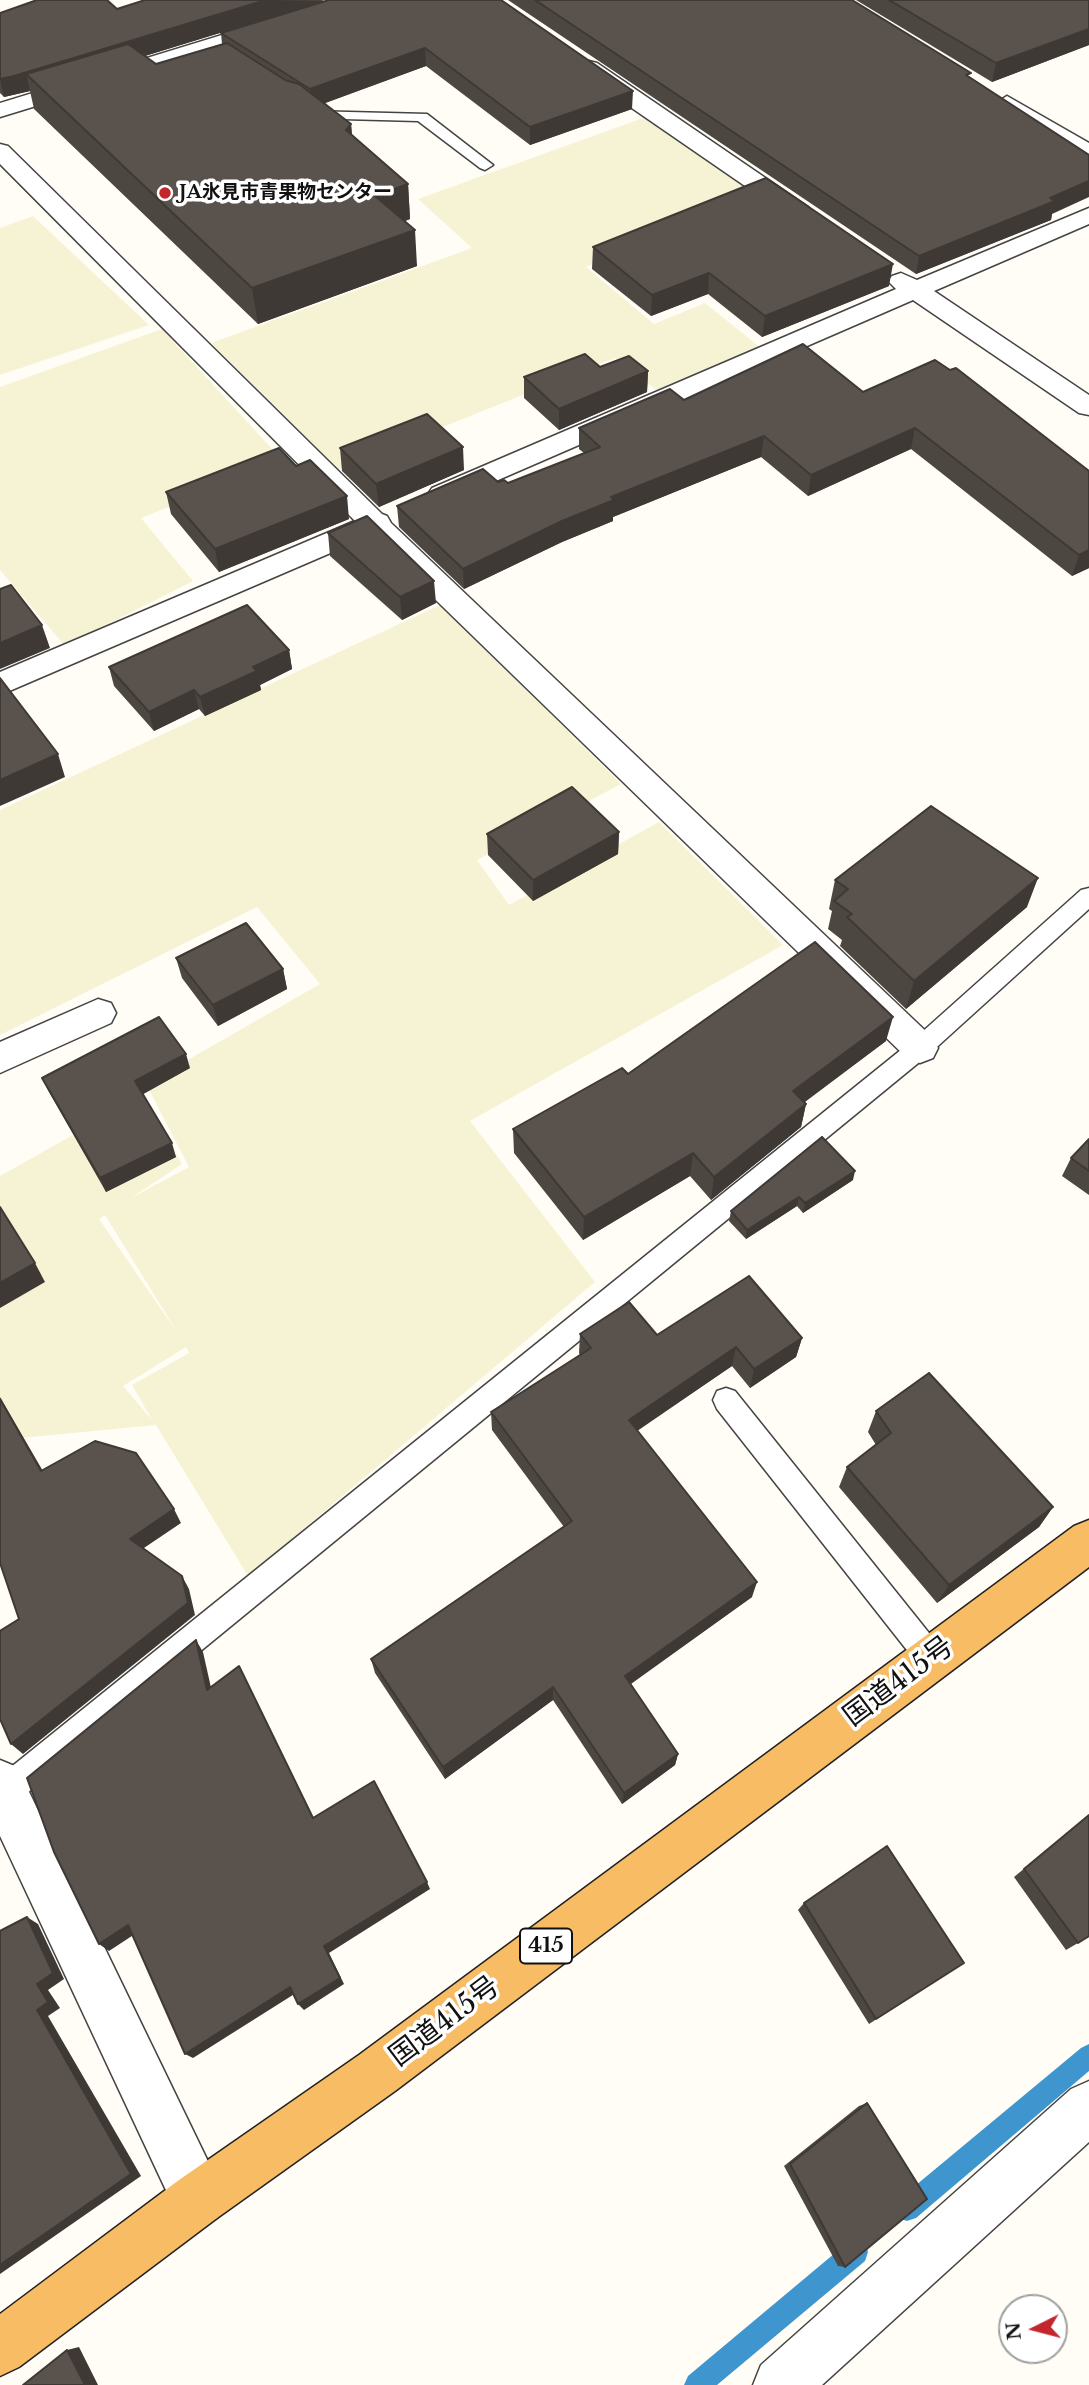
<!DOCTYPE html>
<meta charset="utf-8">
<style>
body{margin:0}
#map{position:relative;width:1089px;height:2385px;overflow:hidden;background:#fffdf5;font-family:"Libre Baskerville",serif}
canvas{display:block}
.north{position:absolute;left:998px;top:2294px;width:70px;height:70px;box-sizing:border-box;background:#fff;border:2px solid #a0a0a0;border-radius:50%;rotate:264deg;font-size:19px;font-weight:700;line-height:28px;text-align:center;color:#111}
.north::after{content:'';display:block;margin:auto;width:24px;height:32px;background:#c4262e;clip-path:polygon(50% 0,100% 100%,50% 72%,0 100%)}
</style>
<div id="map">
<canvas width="1089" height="2385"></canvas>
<div class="north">N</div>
</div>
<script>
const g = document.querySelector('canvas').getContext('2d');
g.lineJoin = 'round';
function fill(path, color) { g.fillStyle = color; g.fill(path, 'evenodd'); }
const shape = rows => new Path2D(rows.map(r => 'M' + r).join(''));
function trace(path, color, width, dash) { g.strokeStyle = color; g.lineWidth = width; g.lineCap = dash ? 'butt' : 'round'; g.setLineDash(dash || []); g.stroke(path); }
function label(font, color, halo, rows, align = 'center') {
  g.font = font + ' "Libre Baskerville","Noto Sans JP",serif'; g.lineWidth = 7; g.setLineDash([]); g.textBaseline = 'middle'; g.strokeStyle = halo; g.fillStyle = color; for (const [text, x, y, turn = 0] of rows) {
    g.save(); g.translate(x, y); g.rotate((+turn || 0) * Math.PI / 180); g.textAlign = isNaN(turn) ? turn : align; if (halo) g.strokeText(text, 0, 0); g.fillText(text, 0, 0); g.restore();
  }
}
fill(shape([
 [646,117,760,196,586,267,654,324,705,303,761,348,658,391,615,358,338,469,211,343,472,248,418,199],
 [33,216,149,325,0,375,0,228],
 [162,329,284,462,141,518,193,581,65,646,0,570,0,387],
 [440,605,621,784,477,860,509,905,659,822,783,945,470,1121,595,1282,248,1576,156,1425,0,1440,0,1176,144,1095,182,1164,131,1198,189,1167,146,1084,320,984,257,907,0,1035,0,810],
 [105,1215,174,1327,174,1328,99,1219],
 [186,1347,189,1353,132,1385,152,1420,123,1386]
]), '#f6f3d4');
fill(shape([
 [1089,2044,1089,2071,916,2218,907,2221,898,2218,895,2209,898,2200,1081,2048,1089,2044],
 [856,2240,865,2243,868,2252,865,2261,717,2385,684,2385,688,2376,847,2243,856,2240]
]), '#3f96cf');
const service = shape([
 [310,111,427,114,493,165,485,170,480,168,418,121,305,118,305,112,310,111],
 [1089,888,1089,909,928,1055,15,1803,0,1805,0,1776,912,1041,1081,890,1089,888],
 [726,1388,735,1391,941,1648,945,1658,941,1668,931,1672,921,1668,717,1409,713,1400,717,1391,726,1388]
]);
const minor = shape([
 [336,0,369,0,366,5,0,117,0,103,336,0],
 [589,61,597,63,808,207,811,212,808,217,790,217,581,73,578,68,581,63,589,61],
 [1007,96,1089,143,1089,160,999,108,996,103,1007,96],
 [0,144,8,146,382,514,387,516,391,523,933,1038,938,1048,933,1058,920,1063,907,1058,370,536,0,695,0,672,355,521,0,164,0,144],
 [1089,208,1089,224,934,291,1089,395,1089,415,1079,413,913,300,452,500,442,503,432,500,428,494,432,488,896,289,888,281,892,276,901,273,917,280,1089,208],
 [98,999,111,1003,116,1013,111,1023,0,1073,0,1042,98,999],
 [0,1760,17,1767,217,2180,224,2199,217,2218,198,2225,179,2218,0,1836,0,1760],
 [1089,2081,1089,2142,822,2385,753,2385,761,2365,1071,2089,1089,2081]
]);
const trunk = shape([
 [1089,1520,1089,1567,395,2091,217,2218,19,2367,0,2376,0,2314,179,2180,359,2055,1074,1526,1089,1520]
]);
trace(service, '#444', 3);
trace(minor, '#444', 3);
trace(trunk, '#222', 3);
fill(service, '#fff');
fill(minor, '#fff');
fill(trunk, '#f7bc64');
fill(shape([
 [145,0,325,0,145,56,156,64,222,44,221,33,329,0,632,109,530,145,426,66,324,103,351,124,352,135,408,184,410,219,405,221,417,266,258,324,34,109,30,91,4,97,0,93,0,13,117,9],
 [508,0,852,0,970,78,1052,214,1051,220,916,274],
 [856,0,1089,0,1089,45,992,82],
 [593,247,889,286,762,337,708,294,651,316,592,269],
 [600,367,648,371,647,392,559,430,524,398,524,377],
 [863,392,1089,471,1089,568,1072,576,911,449,808,496,761,457,613,517,613,521,562,542,464,589,399,527,397,506,498,482,508,483,584,453,579,449,579,428,684,400],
 [340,448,464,470,379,507,342,471],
 [296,466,349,519,219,572,171,514,166,492],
 [328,533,436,603,402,620,330,556],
 [289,650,292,669,260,685,261,690,205,716,199,709,154,731,114,686,109,667],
 [619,832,618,854,533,901,488,855,487,834],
 [835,880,1027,907,906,1009,840,946,842,940,828,929,832,911,829,909],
 [176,958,283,969,287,989,218,1026,182,978],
 [886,1041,805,1102,806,1104,801,1127,711,1200,690,1176,583,1240,514,1153,513,1129,628,1074],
 [190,1068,142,1094,176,1157,106,1192,49,1092,42,1078],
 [1089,1139,1089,1195,1062,1176,1071,1158],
 [853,1180,803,1213,797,1206,746,1239,729,1221,731,1211],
 [580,1334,802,1338,796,1357,750,1388,732,1366,637,1430,752,1597,631,1684,678,1754,675,1765,622,1804,553,1700,445,1779,375,1673,371,1659,564,1527,492,1430,491,1412,580,1355,579,1353],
 [876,1411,1053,1507,1039,1527,937,1603,839,1487,847,1467,876,1445,868,1432],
 [1089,1815,1078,1943,1066,1950,1014,1877],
 [804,1903,964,1963,869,2024,798,1910],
 [867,2103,845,2267,838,2266,784,2166,859,2106]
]), '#4d4742');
fill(shape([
 [266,0,325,1,40,88,26,74,30,91,4,97,0,79],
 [1089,29,1089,45,992,82,996,63],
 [425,48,426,66,312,108,310,89],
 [633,91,632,109,530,145,530,127],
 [351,124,354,160,346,130],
 [1089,181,1089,197,1052,214,1051,220,916,274,919,256],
 [408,184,410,219,378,231,375,196],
 [415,230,417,266,258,324,252,288],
 [893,264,889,286,762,337,765,316],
 [709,273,708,294,651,316,652,295],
 [648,371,647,392,559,430,559,409],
 [915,428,911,449,808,496,811,475],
 [764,436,761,457,613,517,613,521,562,542,464,589,463,569,611,497],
 [463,447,464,470,379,507,376,484],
 [347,496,349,519,219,572,215,549],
 [1089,550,1089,568,1072,576,1079,555],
 [434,581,436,603,402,620,400,597],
 [42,625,50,648,0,669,0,643],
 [289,650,292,669,260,685,261,690,205,716,200,697,253,667],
 [194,690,199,709,154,731,149,712],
 [58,754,65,777,0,806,0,780],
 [619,832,618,854,533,901,533,880],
 [1038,878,1027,907,906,1009,914,981],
 [283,969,287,989,218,1026,213,1005],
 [893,1017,886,1041,788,1114,793,1091],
 [186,1054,190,1068,140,1096,135,1081],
 [806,1104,801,1127,711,1200,714,1177],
 [172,1143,176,1157,106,1192,100,1178],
 [693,1153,690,1176,583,1240,584,1217],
 [855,1171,853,1180,803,1213,805,1203],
 [799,1197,797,1206,746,1239,747,1230],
 [35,1263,45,1282,0,1308,0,1283],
 [802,1338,796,1357,750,1388,754,1369],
 [736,1347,732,1366,627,1438,629,1420],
 [0,1397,51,1485,41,1471,0,1399],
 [1053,1507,1039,1527,937,1603,949,1585],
 [174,1509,181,1523,138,1552,130,1539],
 [182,1576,189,1589,195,1615,23,1754,11,1744],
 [757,1582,752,1597,623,1689,625,1676],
 [196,1640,203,1652,214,1701,207,1690],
 [553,1687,553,1700,445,1779,443,1767],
 [678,1754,675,1765,622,1804,624,1793],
 [427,1882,430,1889,329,1953,344,1984,304,2010,298,2004,324,1946],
 [27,1917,38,1924,64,1979,48,1990,60,2008,48,2016,141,2176,0,2274,0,2265,37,2010,37,1984],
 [128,1925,138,1932,109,1951,99,1944],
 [290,1987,296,1993,193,2058,185,2054],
 [79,2347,98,2385,85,2385,67,2350]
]), '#3f3936');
const building = shape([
 [37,0,107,0,117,9,145,0,266,0,14,76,0,79,0,13,37,0],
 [329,0,501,0,633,91,530,127,425,48,310,89,221,33,329,0],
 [535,0,852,0,971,73,966,75,1089,155,1089,181,1050,198,1055,201,919,256,535,0],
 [889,0,1089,0,1089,29,996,63,889,0],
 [227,43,285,80,299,84,351,124,346,130,408,184,375,196,415,230,252,288,26,74,128,44,156,64,227,43],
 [766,178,893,264,765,316,709,273,652,295,593,247,766,178],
 [803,344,863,392,935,360,950,370,956,368,1089,471,1089,550,1079,555,915,428,811,475,764,436,611,497,614,500,562,521,463,569,397,506,483,469,498,482,504,480,508,483,600,447,579,428,670,389,684,400,803,344],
 [585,354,600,367,629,356,648,371,559,409,524,377,585,354],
 [427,414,463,447,376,484,340,448,427,414],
 [279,448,296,466,310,460,347,496,215,549,166,492,279,448],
 [367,516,434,581,400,597,328,533,367,516],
 [11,585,42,625,0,643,0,589,11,585],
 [247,605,289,650,253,667,257,671,200,697,194,690,149,712,109,667,247,605],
 [0,678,58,754,0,780,0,678],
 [572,787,619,832,533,880,487,834,572,787],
 [931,806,1038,878,914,981,847,917,852,914,834,901,848,889,835,880,931,806],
 [246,923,283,969,213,1005,176,958,246,923],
 [815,942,893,1017,793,1091,806,1104,714,1177,693,1153,584,1217,513,1129,622,1068,628,1074,815,942],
 [159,1017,186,1054,135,1081,172,1143,100,1178,42,1078,159,1017],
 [822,1137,855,1171,805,1203,799,1197,747,1230,731,1211,822,1137],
 [1089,1139,1089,1171,1071,1158,1089,1139],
 [0,1207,35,1263,0,1283,0,1207],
 [749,1276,802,1338,754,1369,736,1347,629,1420,757,1582,625,1676,678,1754,624,1793,553,1687,443,1767,371,1659,572,1521,491,1412,591,1348,580,1334,629,1302,657,1335,749,1276],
 [929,1373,1053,1507,949,1585,847,1467,891,1433,876,1411,929,1373],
 [0,1399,41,1471,95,1441,136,1453,174,1509,130,1539,182,1576,188,1603,11,1744,0,1719,0,1631,19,1619,0,1563,0,1399],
 [196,1640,207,1690,239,1666,313,1818,374,1781,427,1882,324,1946,340,1978,298,2004,290,1987,185,2054,128,1925,99,1944,54,1852,27,1778,196,1640],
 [1089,1815,1089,1936,1078,1943,1024,1869,1089,1815],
 [887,1846,964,1963,876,2019,804,1903,887,1846],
 [27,1917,53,1973,37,1984,48,2002,37,2010,131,2174,0,2265,0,1931,27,1917],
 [867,2103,927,2199,845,2267,790,2164,867,2103],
 [67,2350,85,2385,23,2385,67,2350]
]);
fill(building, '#5a524d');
trace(building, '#3f3936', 2);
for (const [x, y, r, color] of [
 [165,193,7,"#c4262e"]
]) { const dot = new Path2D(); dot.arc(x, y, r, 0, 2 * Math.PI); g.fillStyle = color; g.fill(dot); trace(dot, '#fff', 2.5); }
label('bold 19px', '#111', '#fff', [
 ["JA氷見市青果物センター",179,193]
], 'left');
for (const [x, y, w] of [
 [546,1946,52]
]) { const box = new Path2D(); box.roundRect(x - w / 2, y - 17.5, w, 35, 5); g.fillStyle = '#fff'; g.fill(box); trace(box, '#111', 2); }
label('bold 21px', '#111', null, [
 ["415",546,1946]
]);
label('28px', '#111', '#fff', [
 ["国道415号",899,1682,-37],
 ["国道415号",445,2022,-37]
]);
</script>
